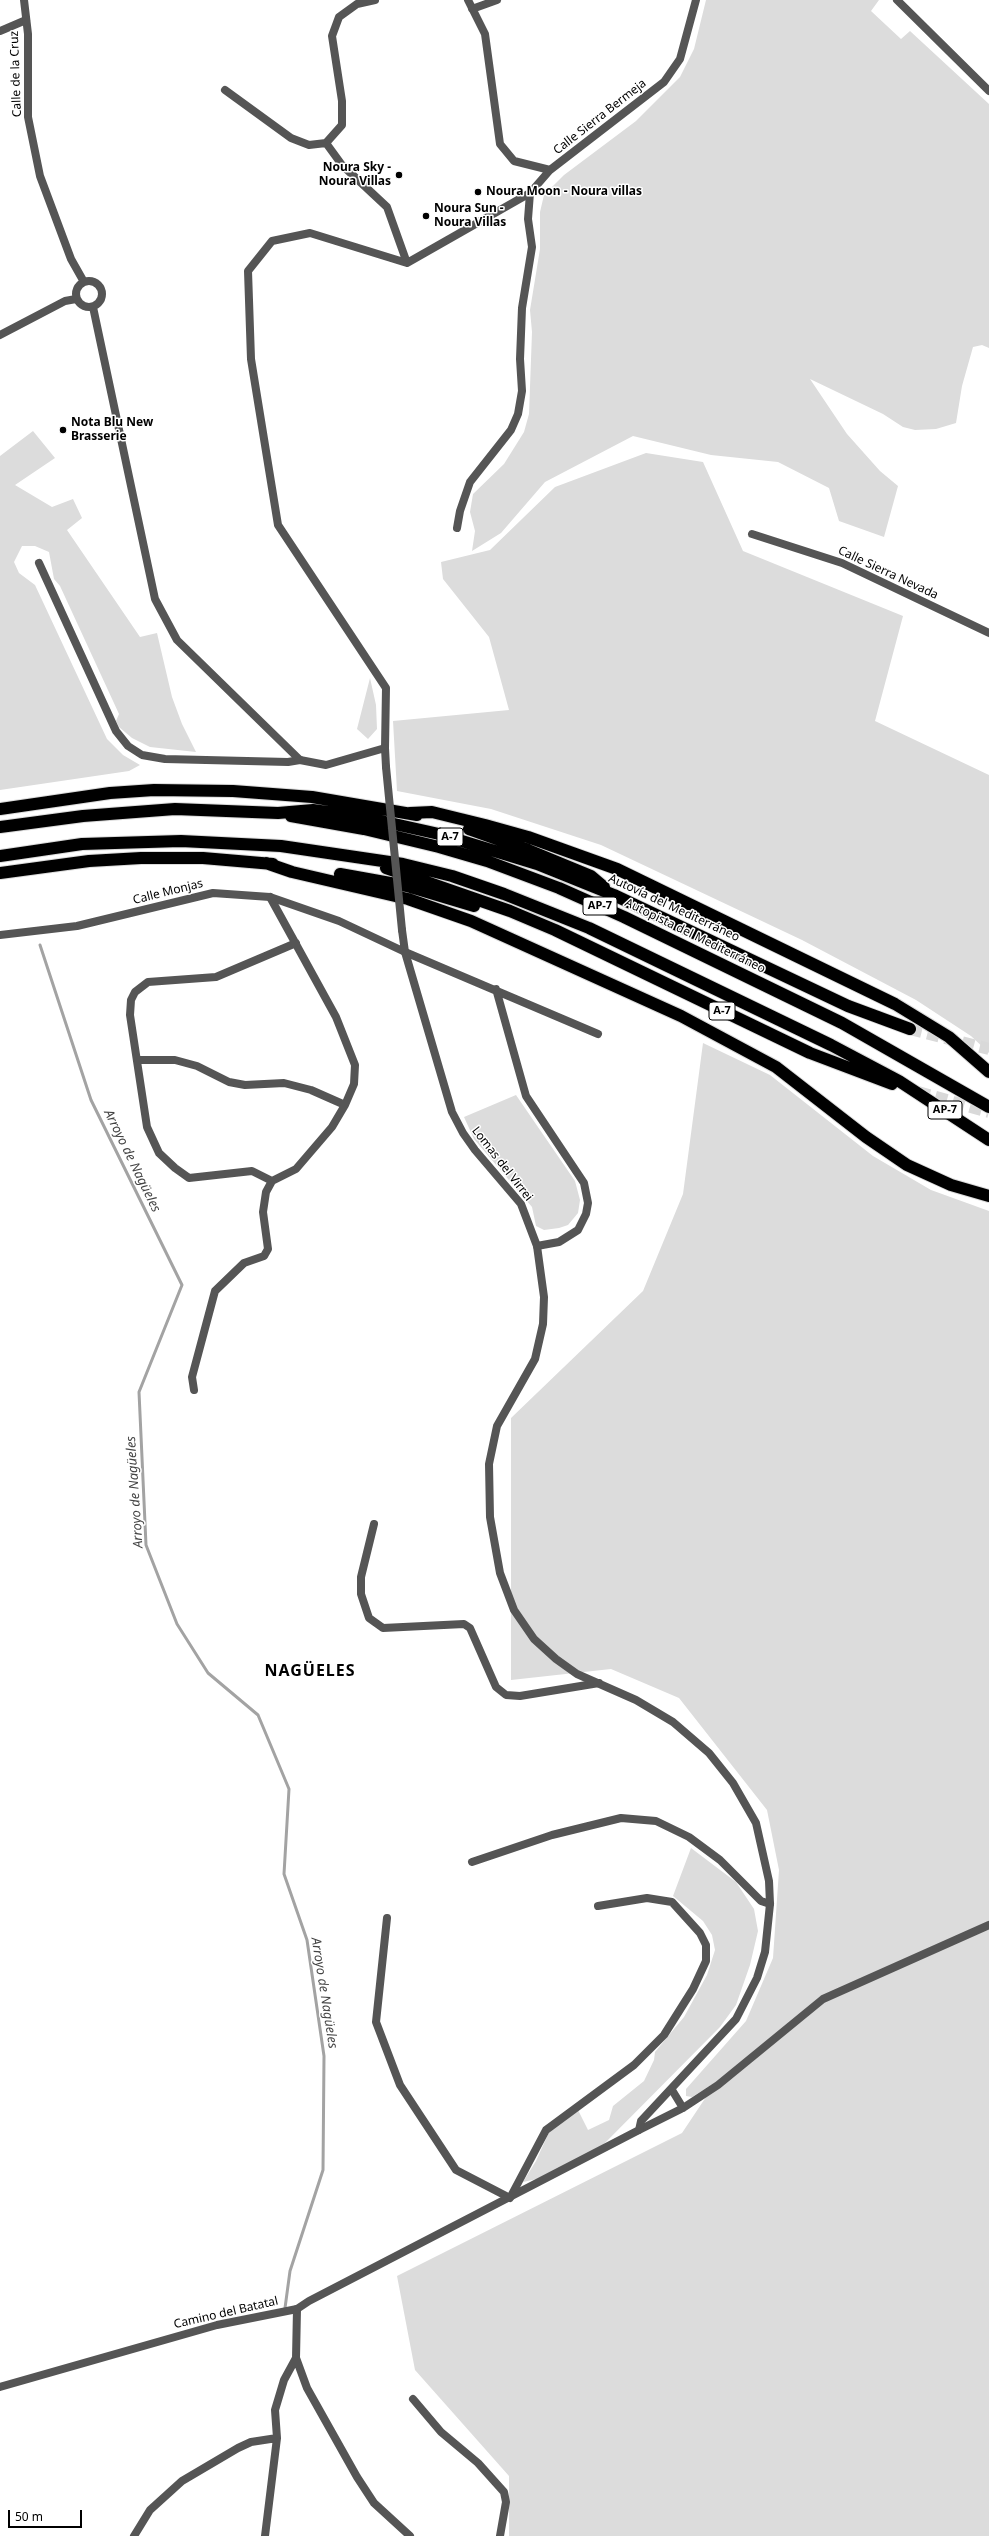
<!DOCTYPE html>
<meta charset="utf-8">
<style>
body{margin:0}
#map{position:relative;width:989px;height:2536px;overflow:hidden;background:#fff;font-family:"Noto Sans",sans-serif}
canvas{display:block}
.scale{position:absolute;left:8px;top:2510px;width:74px;height:18px;box-sizing:border-box;border:2px solid #000;border-top:0;padding-left:5px;font-size:12px;line-height:14px;white-space:nowrap;color:#000;-webkit-text-stroke:3px #fff;paint-order:stroke}
</style>
<div id="map">
<canvas width="989" height="2536"></canvas>
<div class="scale">50 m</div>
</div>
<script>
const g = document.querySelector('canvas').getContext('2d');
g.lineJoin = 'round';
function fill(path, color) { g.fillStyle = color; g.fill(path, 'evenodd'); }
const shape = rows => new Path2D(rows.map(r => 'M' + r).join(''));
function trace(path, color, width, dash) { g.strokeStyle = color; g.lineWidth = width; g.lineCap = dash ? 'butt' : 'round'; g.setLineDash(dash || []); g.stroke(path); }
function label(font, color, halo, rows, align = 'center') {
  g.font = font + ' "Noto Sans",sans-serif'; g.lineWidth = 3; g.setLineDash([]); g.textBaseline = 'middle'; g.strokeStyle = halo; g.fillStyle = color; for (const [text, x, y, turn = 0] of rows) {
    g.save(); g.translate(x, y); g.rotate((+turn || 0) * Math.PI / 180); g.textAlign = isNaN(turn) ? turn : align; if (halo) g.strokeText(text, 0, 0); g.fillText(text, 0, 0); g.restore();
  }
}
fill(shape([
 [706,0,879,0,871,11,901,39,910,31,989,104,989,348,982,345,973,347,962,386,956,423,936,429,915,430,903,427,883,414,810,379,847,434,880,471,898,486,884,537,839,521,829,488,778,462,711,455,633,436,545,482,501,533,472,551,475,531,470,512,473,494,504,464,524,432,529,414,532,332,530,310,540,249,540,212,544,195,564,175,636,121,680,77,694,49],
 [33,431,55,458,15,485,52,507,73,499,82,518,67,530,140,637,157,633,172,697,182,724,196,752,150,747,132,738,119,727,116,721,119,714,60,586,54,579,49,552,35,546,22,546,14,562,19,573,35,585,107,739,123,755,140,765,129,771,0,790,0,456],
 [646,453,703,462,743,551,903,616,875,721,989,775,989,1053,971,1036,916,1000,802,940,601,845,491,809,397,791,393,721,509,710,489,637,443,579,441,562,490,550,555,487],
 [370,678,376,705,377,729,368,739,357,729],
 [703,1043,770,1075,873,1156,931,1190,989,1211,989,2536,509,2536,509,2476,415,2370,397,2276,682,2133,716,2082,692,2097,686,2096,686,2089,746,2021,773,1958,779,1870,767,1810,679,1698,611,1669,511,1680,511,1418,643,1291,683,1194],
 [516,1095,575,1181,580,1200,578,1213,568,1225,559,1228,544,1230,536,1226,532,1207,474,1139,464,1117],
 [691,1848,736,1882,754,1909,758,1931,750,1965,736,2005,720,2027,601,2147,537,2179,523,2182,536,2161,550,2130,578,2110,588,2130,609,2120,613,2106,644,2081,654,2060,655,2052,684,2017,707,1975,715,1950,712,1935,703,1921,673,1896]
]), '#dcdcdc');
trace(shape([
 [40,945,91,1100,182,1285,139,1392,146,1545,177,1624,208,1673,258,1715,289,1789,284,1874,307,1940,324,2056,323,2170,290,2271,285,2308]
]), '#a3a3a3', 3);
trace(shape([
 [910,1029,989,1049],
 [918,1092,989,1112]
]), '#d9d9d9', 12, [12, 6]);
const motorway = shape([
 [0,809,110,793,154,790,233,791,312,797,417,815],
 [410,813,432,812,485,825,528,837,617,869,895,1004,949,1037,989,1072],
 [291,816,364,829,439,847,487,861,559,888,624,917,842,1023,989,1107],
 [0,827,83,816,175,809,278,813,313,810,363,817,439,834,537,864,614,895,848,1006,910,1029],
 [469,829,528,850,591,876,604,887],
 [0,856,82,844,181,841,281,846,403,864,452,876,504,894,589,928,831,1045,899,1081,989,1140],
 [266,863,292,872,408,899,471,921,681,1016,776,1067,866,1137,907,1165,951,1185,989,1196],
 [386,868,510,911,555,930,810,1053,892,1084],
 [0,873,89,861,141,858,203,858,273,864],
 [340,874,407,886,474,906]
]);
trace(motorway, '#dbdbdb', 14);
trace(shape([
 [468,0,485,34,500,144,514,161,550,170,664,82,680,59,696,0],
 [897,0,989,91],
 [472,9,497,0],
 [0,31,26,20],
 [225,90,291,138,309,145,326,143,342,165,387,207,407,263],
 [326,143,342,125,342,101,332,36,339,17,357,4,375,0],
 [0,335,65,301,76,299],
 [457,528,460,511,470,482,511,430,518,414,522,391,520,359,522,308,532,247,528,219,530,193],
 [752,534,842,563,989,633],
 [39,563,116,731,128,746,142,755,165,759,288,762,300,760],
 [385,748,386,688,278,525,251,359,248,271,272,241,310,233,407,263,530,193,550,170],
 [405,952,598,1034],
 [496,989,526,1096,584,1183,588,1203,586,1214,578,1230,559,1242,537,1246],
 [137,1060,175,1060,197,1066,229,1082,245,1085,284,1083,311,1090,345,1105],
 [272,1181,252,1171,189,1178,175,1168,159,1153,147,1127,130,1015,131,1000,135,992,148,982,216,977,296,943],
 [194,1390,192,1377,215,1291,244,1263,264,1256,268,1249,263,1212,266,1192,272,1181,296,1169,332,1127,345,1105,354,1084,355,1065,336,1017,270,897],
 [374,1524,361,1577,361,1594,369,1618,383,1628,464,1624,470,1628,496,1687,506,1695,520,1696,599,1683],
 [472,1862,552,1835,621,1818,656,1821,689,1837,720,1860,761,1901,770,1904],
 [387,1918,376,2022,400,2085,456,2170,510,2198,546,2130,634,2065,664,2035,693,1989,706,1961,706,1945,700,1933,672,1902,647,1898,598,1906],
 [672,2090,683,2108],
 [639,2130,683,2108,718,2085,823,1999,989,1925],
 [297,2309,296,2358,307,2388,357,2477,374,2503,410,2536],
 [413,2399,441,2432,478,2463,504,2492,506,2502,500,2536],
 [134,2536,150,2510,182,2481,238,2448,251,2442,277,2438],
 [265,2536,277,2438,275,2410,284,2380,296,2358]
]), '#555', 8);
trace(shape([
 [24,0,28,34,28,117,40,176,71,259,84,282],
 '76 294a13 13 0 1 1 26 0a13 13 0 1 1-26 0Z',
 [93,307,155,599,177,640,300,760,326,765,385,748,386,767],
 [0,935,77,926,213,893,270,897,339,921,405,952],
 [0,2387,217,2325,297,2309,309,2301,639,2130,641,2121,736,2019,757,1978,765,1952,770,1904,769,1881,756,1823,733,1783,709,1753,673,1722,636,1700,577,1674,556,1659,534,1639,514,1610,500,1573,490,1517,489,1464,497,1426,535,1359,543,1324,544,1297,537,1246,521,1204,475,1150,463,1133,452,1112,405,952,402,930]
]), '#555', 8);
trace(motorway, '#000', 12);
trace(shape([
 [386,767,402,930]
]), '#555', 8);
for (const [x, y, r, color] of [
 [399,175,4,"#000"],
 [478,192,4,"#000"],
 [426,216,4,"#000"],
 [63,430,4,"#000"]
]) { const dot = new Path2D(); dot.arc(x, y, r, 0, 2 * Math.PI); g.fillStyle = color; g.fill(dot); trace(dot, '#fff', 1.5); }
for (const [x, y, w] of [
 [450,837,26],
 [600,906,34],
 [722,1011,26],
 [945,1110,34]
]) { const box = new Path2D(); box.roundRect(x - w / 2, y - 9, w, 18, 3); g.fillStyle = '#fff'; g.fill(box); trace(box, '#000', 1); }
label('bold 11px', '#000', null, [
 ["A-7",450,837],
 ["AP-7",600,906],
 ["A-7",722,1011],
 ["AP-7",945,1110]
]);
label('12px', '#000', '#fff', [
 ["Calle de la Cruz",16,74,-92],
 ["Calle Sierra Bermeja",600,117,-38],
 ["Calle Sierra Nevada",888,573,25],
 ["Calle Monjas",168,892,-14],
 ["Autovía del Mediterráneo",674,908,25],
 ["Autopista del Mediterráneo",695,936,26],
 ["Lomas del Virrei",502,1164,52],
 ["Camino del Batatal",226,2313,-13]
]);
label('bold 12px', '#000', '#fff', [
 ["Noura Sky -",391,168,"right"],
 ["Noura Villas",391,182,"right"],
 ["Noura Moon - Noura villas",486,192],
 ["Noura Sun -",434,209],
 ["Noura Villas",434,223],
 ["Nota Blu New",71,423],
 ["Brasserie",71,437]
], 'left');
label('italic 13px', '#444', '#fff', [
 ["Arroyo de Nagüeles",132,1161,64],
 ["Arroyo de Nagüeles",135,1492,-94],
 ["Arroyo de Nagüeles",324,1993,81]
]);
g.letterSpacing = '1px';
label('bold 16px', '#000', '#fff', [
 ["NAGÜELES",310,1671]
]);
g.letterSpacing = '0px';
</script>
